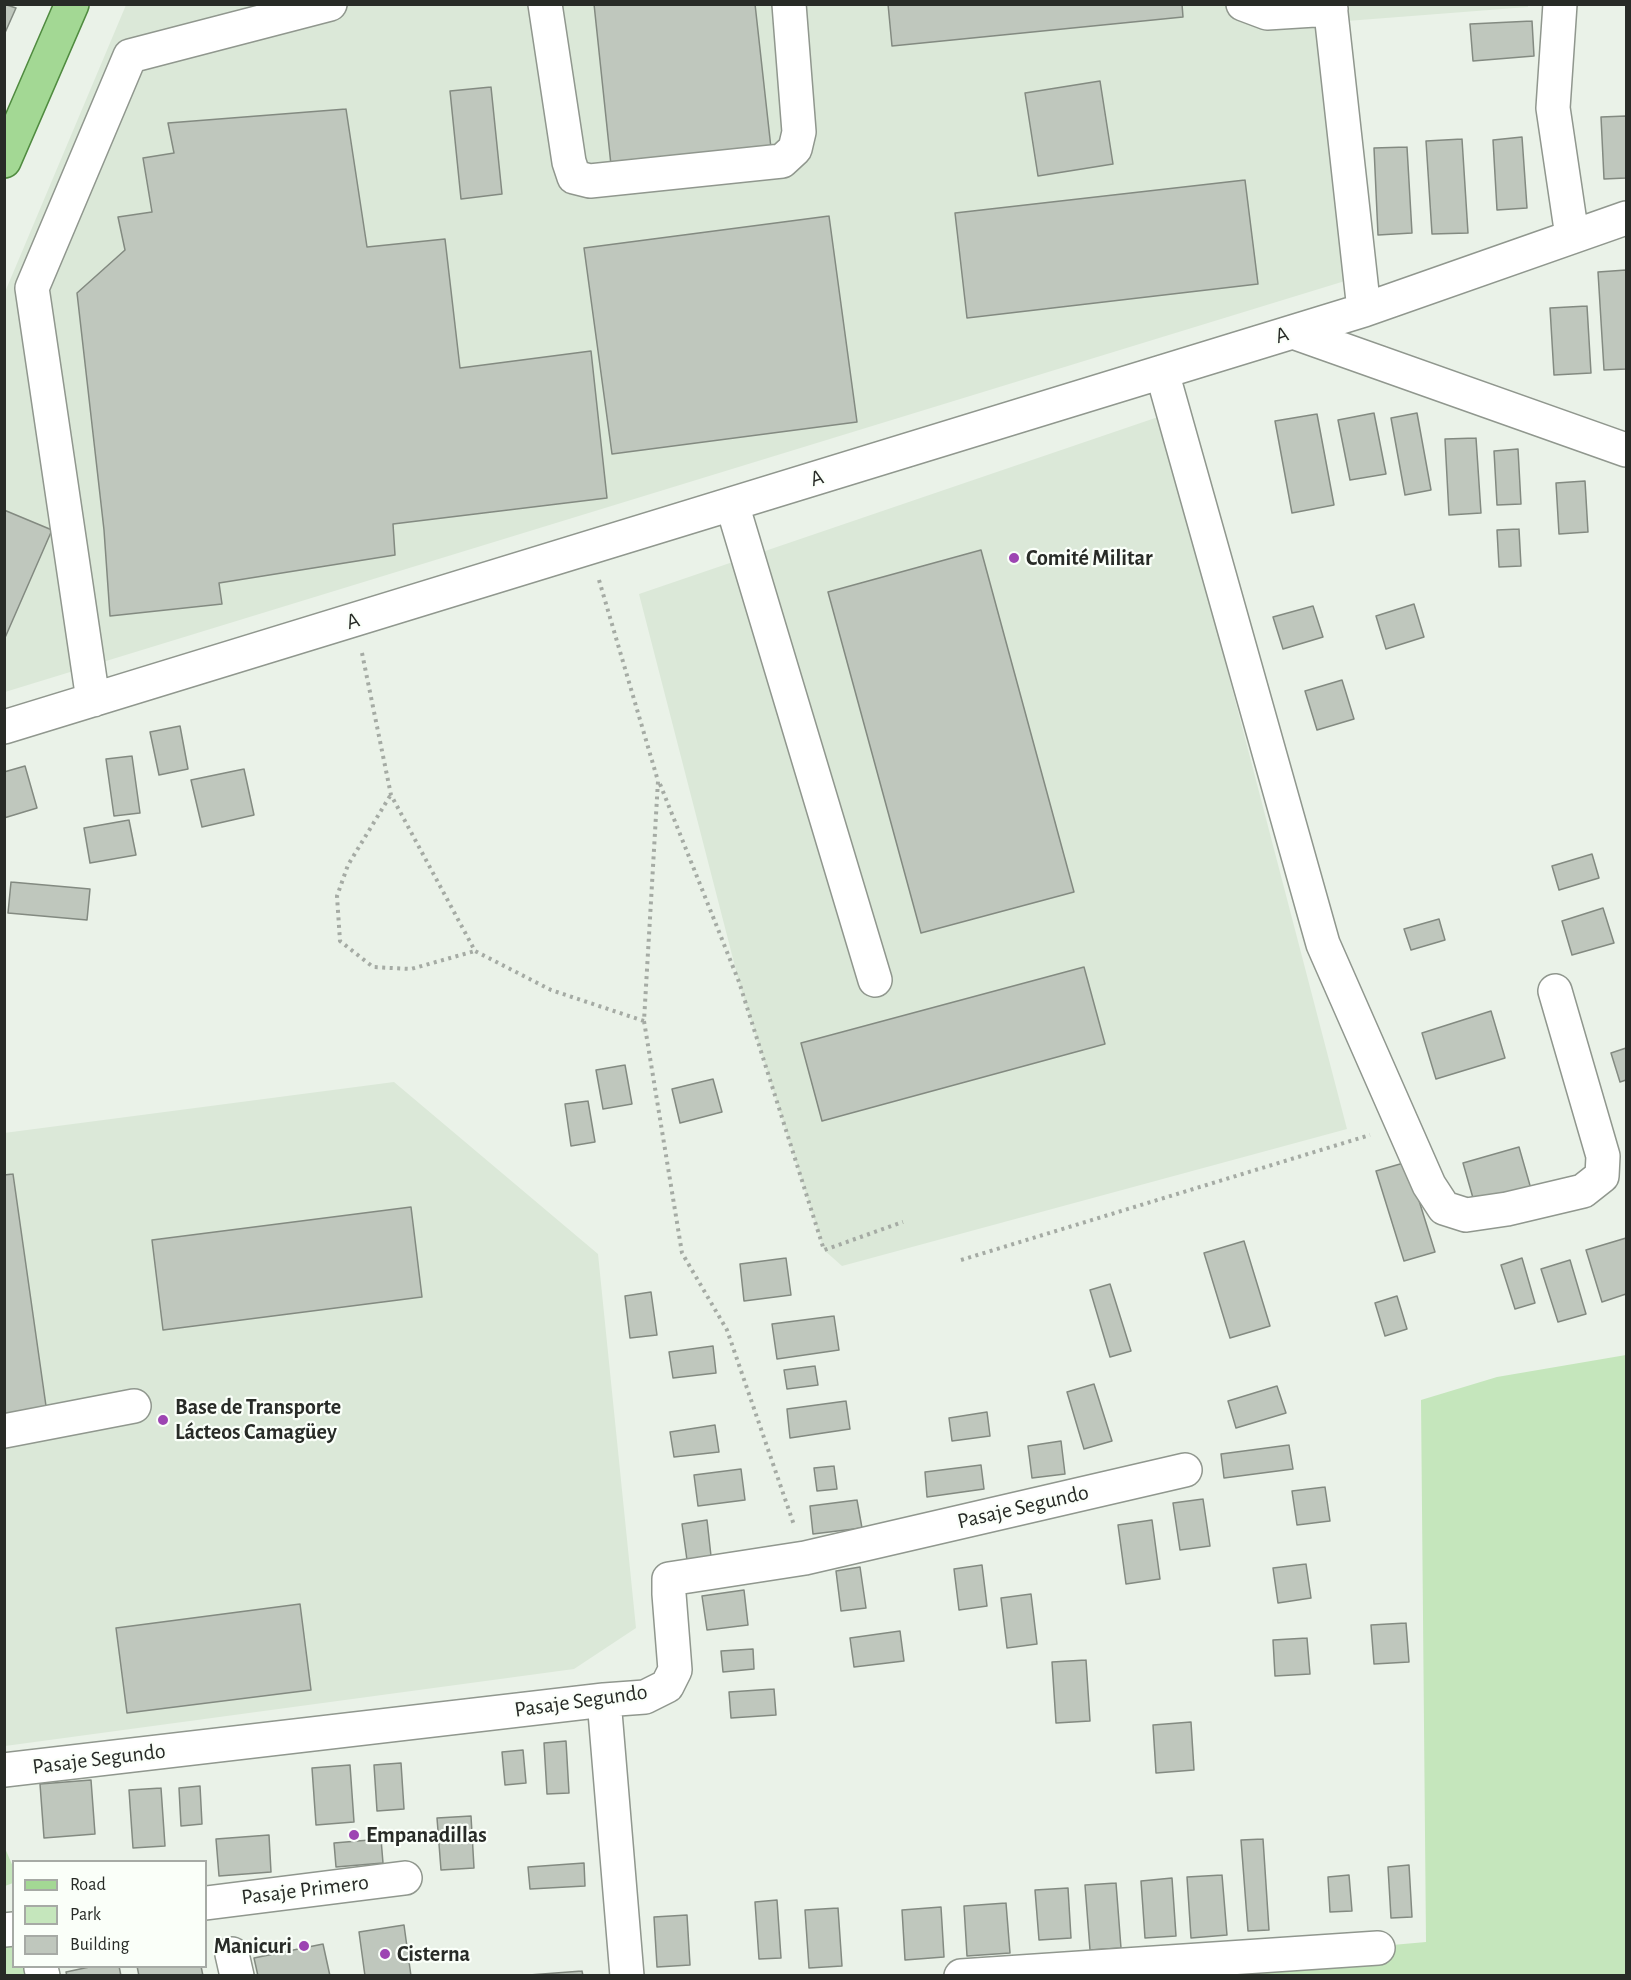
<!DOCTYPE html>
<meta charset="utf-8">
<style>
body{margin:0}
#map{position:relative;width:1631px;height:1980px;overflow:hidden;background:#eaf2e8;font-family:"Alegreya Sans",sans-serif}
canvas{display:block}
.frame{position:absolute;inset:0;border:6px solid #282b27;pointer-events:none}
.legend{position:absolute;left:12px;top:1860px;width:195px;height:108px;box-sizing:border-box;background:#fafff9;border:2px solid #a6aaa5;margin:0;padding:8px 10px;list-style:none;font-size:18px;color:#282b27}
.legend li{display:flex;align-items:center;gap:12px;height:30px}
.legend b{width:30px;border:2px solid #a6aaa5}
</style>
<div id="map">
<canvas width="1631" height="1980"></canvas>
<div class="frame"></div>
<ul class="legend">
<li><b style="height:8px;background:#a3d894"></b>Road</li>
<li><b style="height:16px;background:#c5e6bc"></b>Park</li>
<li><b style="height:16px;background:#bfc7bd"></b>Building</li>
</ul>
</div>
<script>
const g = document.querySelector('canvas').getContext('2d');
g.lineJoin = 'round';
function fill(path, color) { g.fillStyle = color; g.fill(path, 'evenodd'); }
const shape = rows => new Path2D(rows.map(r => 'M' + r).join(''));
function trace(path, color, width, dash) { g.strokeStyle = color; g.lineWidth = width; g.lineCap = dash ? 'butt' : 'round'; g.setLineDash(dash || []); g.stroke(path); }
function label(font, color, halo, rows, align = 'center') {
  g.font = font + ' "Alegreya Sans",sans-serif'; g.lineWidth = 4.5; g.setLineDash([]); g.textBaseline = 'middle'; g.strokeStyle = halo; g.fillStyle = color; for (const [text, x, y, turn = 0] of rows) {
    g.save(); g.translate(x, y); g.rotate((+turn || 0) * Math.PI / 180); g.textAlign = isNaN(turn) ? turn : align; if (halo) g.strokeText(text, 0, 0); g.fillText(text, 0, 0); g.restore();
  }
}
fill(shape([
 [126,5,1528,5,1528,7,1347,21,1371,273,5,692,5,292],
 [1161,416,1347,1129,842,1266,824,1250,739,982,639,594],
 [394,1082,598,1254,636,1628,574,1669,5,1746,4,1133]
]), '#dbe8d8');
fill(shape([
 [1626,1355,1626,1975,1043,1976,1426,1942,1421,1400,1497,1377],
 [4,1846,14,1869,13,1883,5,1886],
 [13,1933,14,1966,31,1967,33,1975,5,1975,4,1934]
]), '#c5e6bc');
const building = shape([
 [4,4,16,8,4,35,4,4],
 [594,4,755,4,771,148,611,165,594,4],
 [888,4,1182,4,1183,17,892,46,888,4],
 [1532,21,1534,56,1473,61,1470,24,1532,21],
 [1100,81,1113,164,1038,176,1025,93,1100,81],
 [491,87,502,194,461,199,450,91,491,87],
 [346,109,367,247,445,239,460,368,591,351,607,498,393,524,395,555,219,583,222,604,110,616,104,530,77,293,125,250,118,217,152,212,143,158,174,153,168,123,346,109],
 [1626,116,1626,178,1604,179,1601,117,1626,116],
 [1522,137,1527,208,1497,210,1493,140,1522,137],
 [1462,139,1468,233,1432,234,1426,141,1462,139],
 [1407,147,1412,233,1378,235,1374,148,1407,147],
 [1245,180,1258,284,967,318,955,213,1245,180],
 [829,216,857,422,612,454,584,248,829,216],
 [1626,270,1626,369,1604,370,1598,272,1626,270],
 [1587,306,1591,373,1554,375,1550,308,1587,306],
 [1374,413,1386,474,1350,480,1338,420,1374,413],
 [1417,413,1431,490,1405,495,1391,418,1417,413],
 [1317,414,1334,505,1292,513,1275,421,1317,414],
 [1476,438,1481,513,1449,515,1445,439,1476,438],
 [1518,449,1521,504,1497,505,1494,451,1518,449],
 [1585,481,1588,532,1559,534,1556,483,1585,481],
 [4,510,52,530,4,640,4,510],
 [1519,529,1521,566,1499,567,1497,530,1519,529],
 [981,550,1074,892,921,933,828,592,981,550],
 [1414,604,1424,637,1386,649,1376,616,1414,604],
 [1313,606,1323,637,1283,649,1273,617,1313,606],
 [1342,680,1354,719,1317,730,1305,691,1342,680],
 [180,726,188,769,159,775,150,732,180,726],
 [132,756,140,813,114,816,106,759,132,756],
 [25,766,37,808,4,818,4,772,25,766],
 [244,769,254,815,202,827,191,780,244,769],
 [129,820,136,855,90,863,84,828,129,820],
 [1592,854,1599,878,1559,890,1552,866,1592,854],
 [11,882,90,889,87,920,8,913,11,882],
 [1603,908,1614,943,1572,955,1562,921,1603,908],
 [1439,919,1445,940,1411,950,1404,929,1439,919],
 [1084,967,1105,1044,822,1121,801,1043,1084,967],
 [1491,1011,1505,1058,1436,1079,1422,1033,1491,1011],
 [1626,1048,1626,1080,1620,1082,1611,1053,1626,1048],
 [625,1065,632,1104,603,1109,596,1070,625,1065],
 [713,1079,722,1112,680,1123,672,1089,713,1079],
 [588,1101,595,1142,571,1146,565,1104,588,1101],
 [1519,1147,1531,1189,1475,1205,1463,1163,1519,1147],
 [1407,1162,1435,1252,1404,1261,1376,1171,1407,1162],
 [13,1174,48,1420,4,1425,4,1175,13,1174],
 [411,1207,422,1297,163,1330,152,1240,411,1207],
 [1626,1238,1626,1294,1602,1302,1586,1250,1626,1238],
 [1244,1241,1270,1326,1230,1338,1204,1253,1244,1241],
 [786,1258,791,1295,744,1301,740,1264,786,1258],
 [1522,1258,1535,1303,1515,1309,1501,1265,1522,1258],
 [1570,1260,1586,1314,1558,1322,1541,1269,1570,1260],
 [1110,1284,1131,1351,1110,1357,1090,1290,1110,1284],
 [651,1292,657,1335,630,1338,625,1296,651,1292],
 [1397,1296,1407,1329,1385,1336,1375,1303,1397,1296],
 [834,1316,839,1350,777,1359,772,1324,834,1316],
 [713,1346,716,1373,673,1378,669,1352,713,1346],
 [815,1366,818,1385,787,1389,784,1370,815,1366],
 [1094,1384,1112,1441,1084,1449,1067,1392,1094,1384],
 [1277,1386,1286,1413,1236,1428,1228,1401,1277,1386],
 [846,1401,850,1429,790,1438,787,1409,846,1401],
 [987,1412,990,1436,952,1441,949,1418,987,1412],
 [715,1425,719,1452,674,1457,670,1432,715,1425],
 [1061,1441,1065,1474,1032,1478,1028,1446,1061,1441],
 [1289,1445,1293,1469,1224,1478,1221,1454,1289,1445],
 [981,1465,984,1489,927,1497,925,1472,981,1465],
 [834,1466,837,1489,817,1491,814,1468,834,1466],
 [741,1469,745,1500,698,1506,694,1475,741,1469],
 [1325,1487,1330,1521,1297,1525,1292,1491,1325,1487],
 [1203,1499,1210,1546,1180,1550,1173,1503,1203,1499],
 [857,1500,862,1528,813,1534,810,1506,857,1500],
 [707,1520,711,1556,687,1560,682,1524,707,1520],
 [1152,1520,1160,1579,1126,1584,1118,1525,1152,1520],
 [1306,1564,1311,1598,1278,1603,1273,1568,1306,1564],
 [982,1565,987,1606,959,1610,954,1569,982,1565],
 [860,1567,866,1608,841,1611,836,1571,860,1567],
 [744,1590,748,1625,707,1630,702,1596,744,1590],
 [1031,1594,1037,1644,1007,1648,1001,1598,1031,1594],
 [300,1604,311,1690,127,1713,116,1628,300,1604],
 [1406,1623,1409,1662,1374,1664,1371,1625,1406,1623],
 [900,1631,904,1661,854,1667,850,1638,900,1631],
 [1307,1638,1310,1674,1275,1676,1273,1640,1307,1638],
 [753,1649,754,1669,723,1672,721,1651,753,1649],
 [1086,1660,1090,1721,1056,1723,1052,1662,1086,1660],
 [774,1689,776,1715,731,1718,729,1692,774,1689],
 [1191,1722,1194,1770,1156,1773,1153,1725,1191,1722],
 [566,1741,569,1793,547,1794,544,1743,566,1741],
 [523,1750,526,1783,505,1785,502,1752,523,1750],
 [401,1763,404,1809,377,1811,374,1765,401,1763],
 [350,1765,354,1822,316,1825,312,1768,350,1765],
 [91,1780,95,1834,44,1838,40,1784,91,1780],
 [200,1786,202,1824,181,1826,179,1788,200,1786],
 [161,1788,165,1846,133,1848,129,1790,161,1788],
 [471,1816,474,1868,441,1870,437,1818,471,1816],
 [269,1835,271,1872,219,1876,216,1839,269,1835],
 [381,1839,383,1863,336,1867,334,1843,381,1839],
 [1263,1839,1269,1930,1248,1931,1241,1840,1263,1839],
 [584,1863,585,1886,530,1889,528,1867,584,1863],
 [1409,1865,1412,1917,1391,1918,1388,1867,1409,1865],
 [1222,1875,1227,1935,1191,1938,1187,1877,1222,1875],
 [1349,1875,1352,1911,1330,1912,1328,1877,1349,1875],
 [1172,1878,1176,1936,1145,1938,1141,1881,1172,1878],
 [1116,1883,1121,1948,1090,1950,1085,1885,1116,1883],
 [1068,1888,1071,1938,1039,1940,1035,1890,1068,1888],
 [777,1900,781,1958,759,1959,755,1902,777,1900],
 [1006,1903,1010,1953,967,1956,964,1906,1006,1903],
 [941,1907,944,1957,905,1960,902,1910,941,1907],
 [838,1908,842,1966,809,1968,805,1910,838,1908],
 [687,1915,690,1965,657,1967,654,1917,687,1915],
 [404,1925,411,1976,365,1976,359,1932,404,1925],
 [323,1944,330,1976,258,1976,254,1958,323,1944],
 [94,1966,119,1966,121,1976,67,1976,66,1972,94,1966],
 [137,1966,201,1966,203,1976,139,1976,137,1966],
 [582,1971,583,1976,529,1976,529,1975,582,1971]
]);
fill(building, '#bfc7bd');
trace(building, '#838a81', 1.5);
const minor = shape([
 [545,4,569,162,574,177,590,181,782,161,795,149,799,132,789,4],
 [1243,4,1267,13,1331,9],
 [1330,4,1364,310],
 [1560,4,1553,108,1572,236],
 [1293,332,1626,450],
 [1162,372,1323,944,1429,1185,1444,1208,1466,1215,1507,1209,1583,1191,1602,1176,1603,1156,1555,991],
 [732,504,875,980],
 [93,700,32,288,130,56,330,4],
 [4,727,1364,310,1626,218],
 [4,1431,134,1406],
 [604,1700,627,1976],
 [4,1770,604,1700,645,1697,667,1686,675,1670,669,1594,669,1579,805,1558,1185,1470],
 [206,1903,405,1878],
 [4,1930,14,1929],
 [232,1954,237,1976],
 [41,1968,43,1976],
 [961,1976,1378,1948]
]);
const major = shape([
 [4,161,72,4]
]);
trace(minor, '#90978e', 36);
trace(major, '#508b40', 36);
trace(shape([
 [599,580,658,781,644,1021,682,1253,727,1330,794,1525],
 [362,653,391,795,475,951,551,990,644,1021],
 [660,784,739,982,824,1250,903,1222],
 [390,796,348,865,337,896,340,941,373,967,411,969,475,951],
 [961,1260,1370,1135]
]), '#a5aba4', 4, [3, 4.5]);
trace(minor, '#fff', 33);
trace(major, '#a3d894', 33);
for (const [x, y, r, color] of [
 [1014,558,6,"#9d45b2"],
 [163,1420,6,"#9d45b2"],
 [354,1835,6,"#9d45b2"],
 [304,1946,6,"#9d45b2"],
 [385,1954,6,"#9d45b2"]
]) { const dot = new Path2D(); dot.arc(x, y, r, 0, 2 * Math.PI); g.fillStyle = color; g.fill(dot); trace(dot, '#fafff9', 2); }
label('22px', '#282b27', '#fafff9', [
 ["A",1282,335,-17],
 ["A",817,478,-17],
 ["A",353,621,-17],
 ["Pasaje Segundo",1023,1507,-13],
 ["Pasaje Segundo",581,1701,-8],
 ["Pasaje Segundo",99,1759,-7],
 ["Pasaje Primero",305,1890,-7]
]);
label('bold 22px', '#282b27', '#fafff9', [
 ["Comité Militar",1026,558],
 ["Base de Transporte",175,1407],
 ["Lácteos Camagüey",175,1432],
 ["Empanadillas",366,1835],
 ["Manicuri",292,1946,"right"],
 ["Cisterna",397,1954]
], 'left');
</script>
